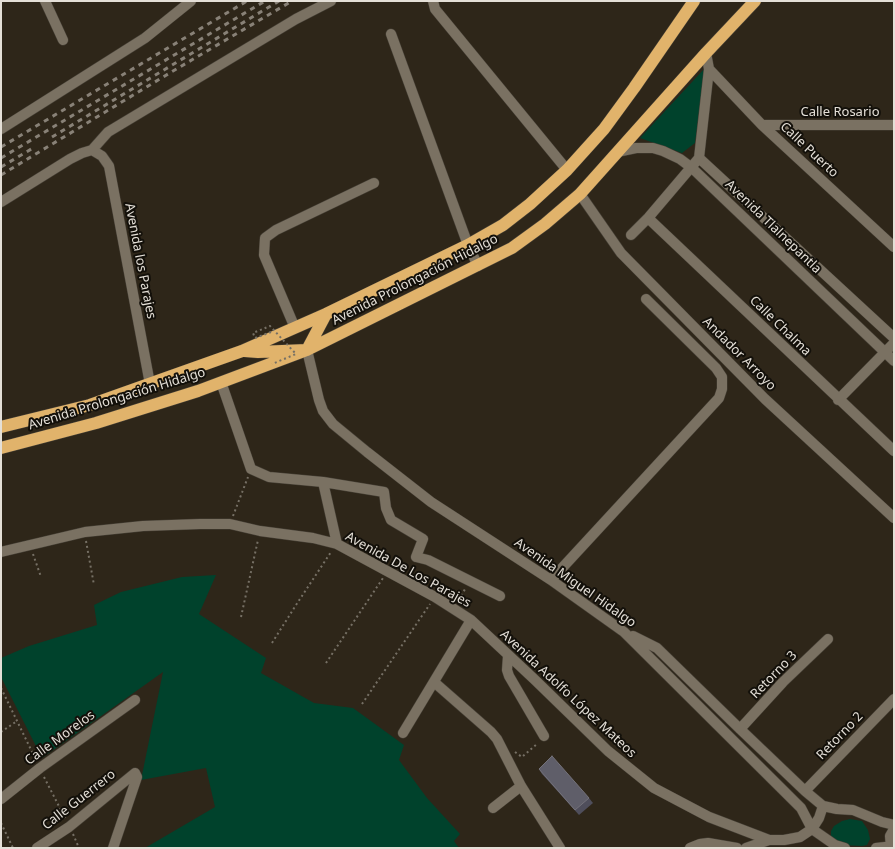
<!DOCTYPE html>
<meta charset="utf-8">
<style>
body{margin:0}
#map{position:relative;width:895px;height:849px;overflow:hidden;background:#2e2619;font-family:"Noto Sans",sans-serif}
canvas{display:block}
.frame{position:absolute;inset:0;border:2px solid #e4dfd7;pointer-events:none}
</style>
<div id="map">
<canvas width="895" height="849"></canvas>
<div class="frame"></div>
</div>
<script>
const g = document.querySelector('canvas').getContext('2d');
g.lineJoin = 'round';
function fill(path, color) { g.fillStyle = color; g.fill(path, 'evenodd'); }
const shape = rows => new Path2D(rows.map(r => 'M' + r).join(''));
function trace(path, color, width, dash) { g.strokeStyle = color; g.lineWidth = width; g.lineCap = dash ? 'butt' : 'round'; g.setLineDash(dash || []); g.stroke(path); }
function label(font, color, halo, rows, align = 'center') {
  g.font = font + ' "Noto Sans",sans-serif'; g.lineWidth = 4; g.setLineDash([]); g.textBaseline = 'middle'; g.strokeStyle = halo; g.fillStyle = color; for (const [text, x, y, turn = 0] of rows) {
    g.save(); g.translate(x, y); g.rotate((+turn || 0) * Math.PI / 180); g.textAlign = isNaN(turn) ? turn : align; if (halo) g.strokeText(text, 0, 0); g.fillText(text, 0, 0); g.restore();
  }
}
fill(shape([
 [705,68,695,143,682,153,640,138],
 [216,575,199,614,266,658,261,673,314,703,353,708,404,745,399,760,427,798,460,834,454,841,459,848,145,848,215,807,206,768,141,780,163,672,42,758,1,677,1,658,29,646,97,625,94,605,121,592,182,577],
 [850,819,862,821,868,830,870,839,867,845,862,846,841,845,833,840,831,836,831,831,834,826,842,821]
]), '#00422c');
const minor = shape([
 [45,1,63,40],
 [433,1,435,9,567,170],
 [391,34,468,245,478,266],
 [709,69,762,125,894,247],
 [762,125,894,125],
 [1,129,145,38,191,1],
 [92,150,102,156,109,166,150,384],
 [617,152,636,148,653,148,663,151,680,159,692,168,894,361],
 [699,158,894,338],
 [580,194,621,253,765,399,894,518],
 [1,202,70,159,82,153,92,150,108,132,296,19,331,1],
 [648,218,894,451],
 [631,235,648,218,699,158,709,69,706,53],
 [295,328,264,255,265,238,276,230,374,183],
 [307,350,319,400,323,411,333,424,367,452,431,502,551,580,624,632,801,808,812,829,835,845,845,848],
 [221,382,251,469,269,477,323,482,384,492,386,508,391,520,423,539,416,557,428,560,500,596],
 [838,400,894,343],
 [323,482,337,544],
 [1,552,85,532,143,526,200,524,230,524,260,531,313,538,337,544,435,597,471,620,534,679,608,751,654,788,709,817,769,840,784,840,800,837,812,829,819,818,823,806],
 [551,580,719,398,722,389,722,377,716,368,646,299],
 [633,636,657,648,740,729,805,791,823,806,837,809,853,810,882,822,894,825],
 [508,656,507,670,509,676,544,736],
 [434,682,491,732,497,739,521,786,560,848],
 [740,729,783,682,828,639],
 [403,733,471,620],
 [805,791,894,699],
 [1,799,40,768,135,700],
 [493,808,521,786],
 [37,848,69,827,135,773,137,777,113,848],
 [690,848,700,844,708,843,737,848],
 [746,848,769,840],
 [876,848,894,846],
 [891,848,890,836,894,829]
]);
const highway = shape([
 [245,351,258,352,307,350,326,314],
 [1,427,90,405,242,351,326,314,468,245,503,225,530,204,567,170,604,129,634,88,694,1],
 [1,448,96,423,198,391,307,350,512,248,545,224,580,194,706,53,755,1]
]);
trace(minor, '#474137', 11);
trace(highway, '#474137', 13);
trace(shape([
 [233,516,248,477],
 [86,541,94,585],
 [33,554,41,577],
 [459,600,465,589],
 [241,617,258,540],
 [272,643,296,605,331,552],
 [326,663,383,578],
 [1,688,36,760],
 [362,704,430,604],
 [1,732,17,721],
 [515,752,522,757,538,743],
 [44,777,65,818],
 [1,823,13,848],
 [73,834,79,848]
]), '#767065', 2, [2, 3]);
trace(minor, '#7a7162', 10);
trace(highway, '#e1b36b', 12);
trace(shape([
 [52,137,279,1],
 [1,147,247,1],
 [1,158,265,1],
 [1,167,33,148],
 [1,175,173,71,292,1]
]), '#888177', 3, [5, 5]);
trace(shape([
 [271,332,255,338,253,333,270,326,296,354,272,364]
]), '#767065', 2, [2, 3]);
fill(shape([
 [539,769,589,798,593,803,579,815,542,774]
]), '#4f4e5b');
const building = shape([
 [552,756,589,798,575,810,539,769,552,756]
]);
fill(building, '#5f5e69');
trace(building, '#74727a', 1);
label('13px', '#e4dfd7', '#13100a', [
 ["Calle Rosario",840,112],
 ["Calle Puerto",809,150,43],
 ["Avenida Tlalnepantla",773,227,44],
 ["Avenida los Parajes",140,261,79],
 ["Avenida Prolongación Hidalgo",415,280,-27],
 ["Calle Chalma",780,326,44],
 ["Andador Arroyo",739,354,45],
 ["Avenida Prolongación Hidalgo",117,399,-17],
 ["Avenida De Los Parajes",408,570,29],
 ["Avenida Miguel Hidalgo",575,583,35],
 ["Retorno 3",774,675,-46],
 ["Avenida Adolfo López Mateos",568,694,43],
 ["Retorno 2",840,736,-46],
 ["Calle Morelos",60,738,-36],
 ["Calle Guerrero",79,800,-38]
]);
</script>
